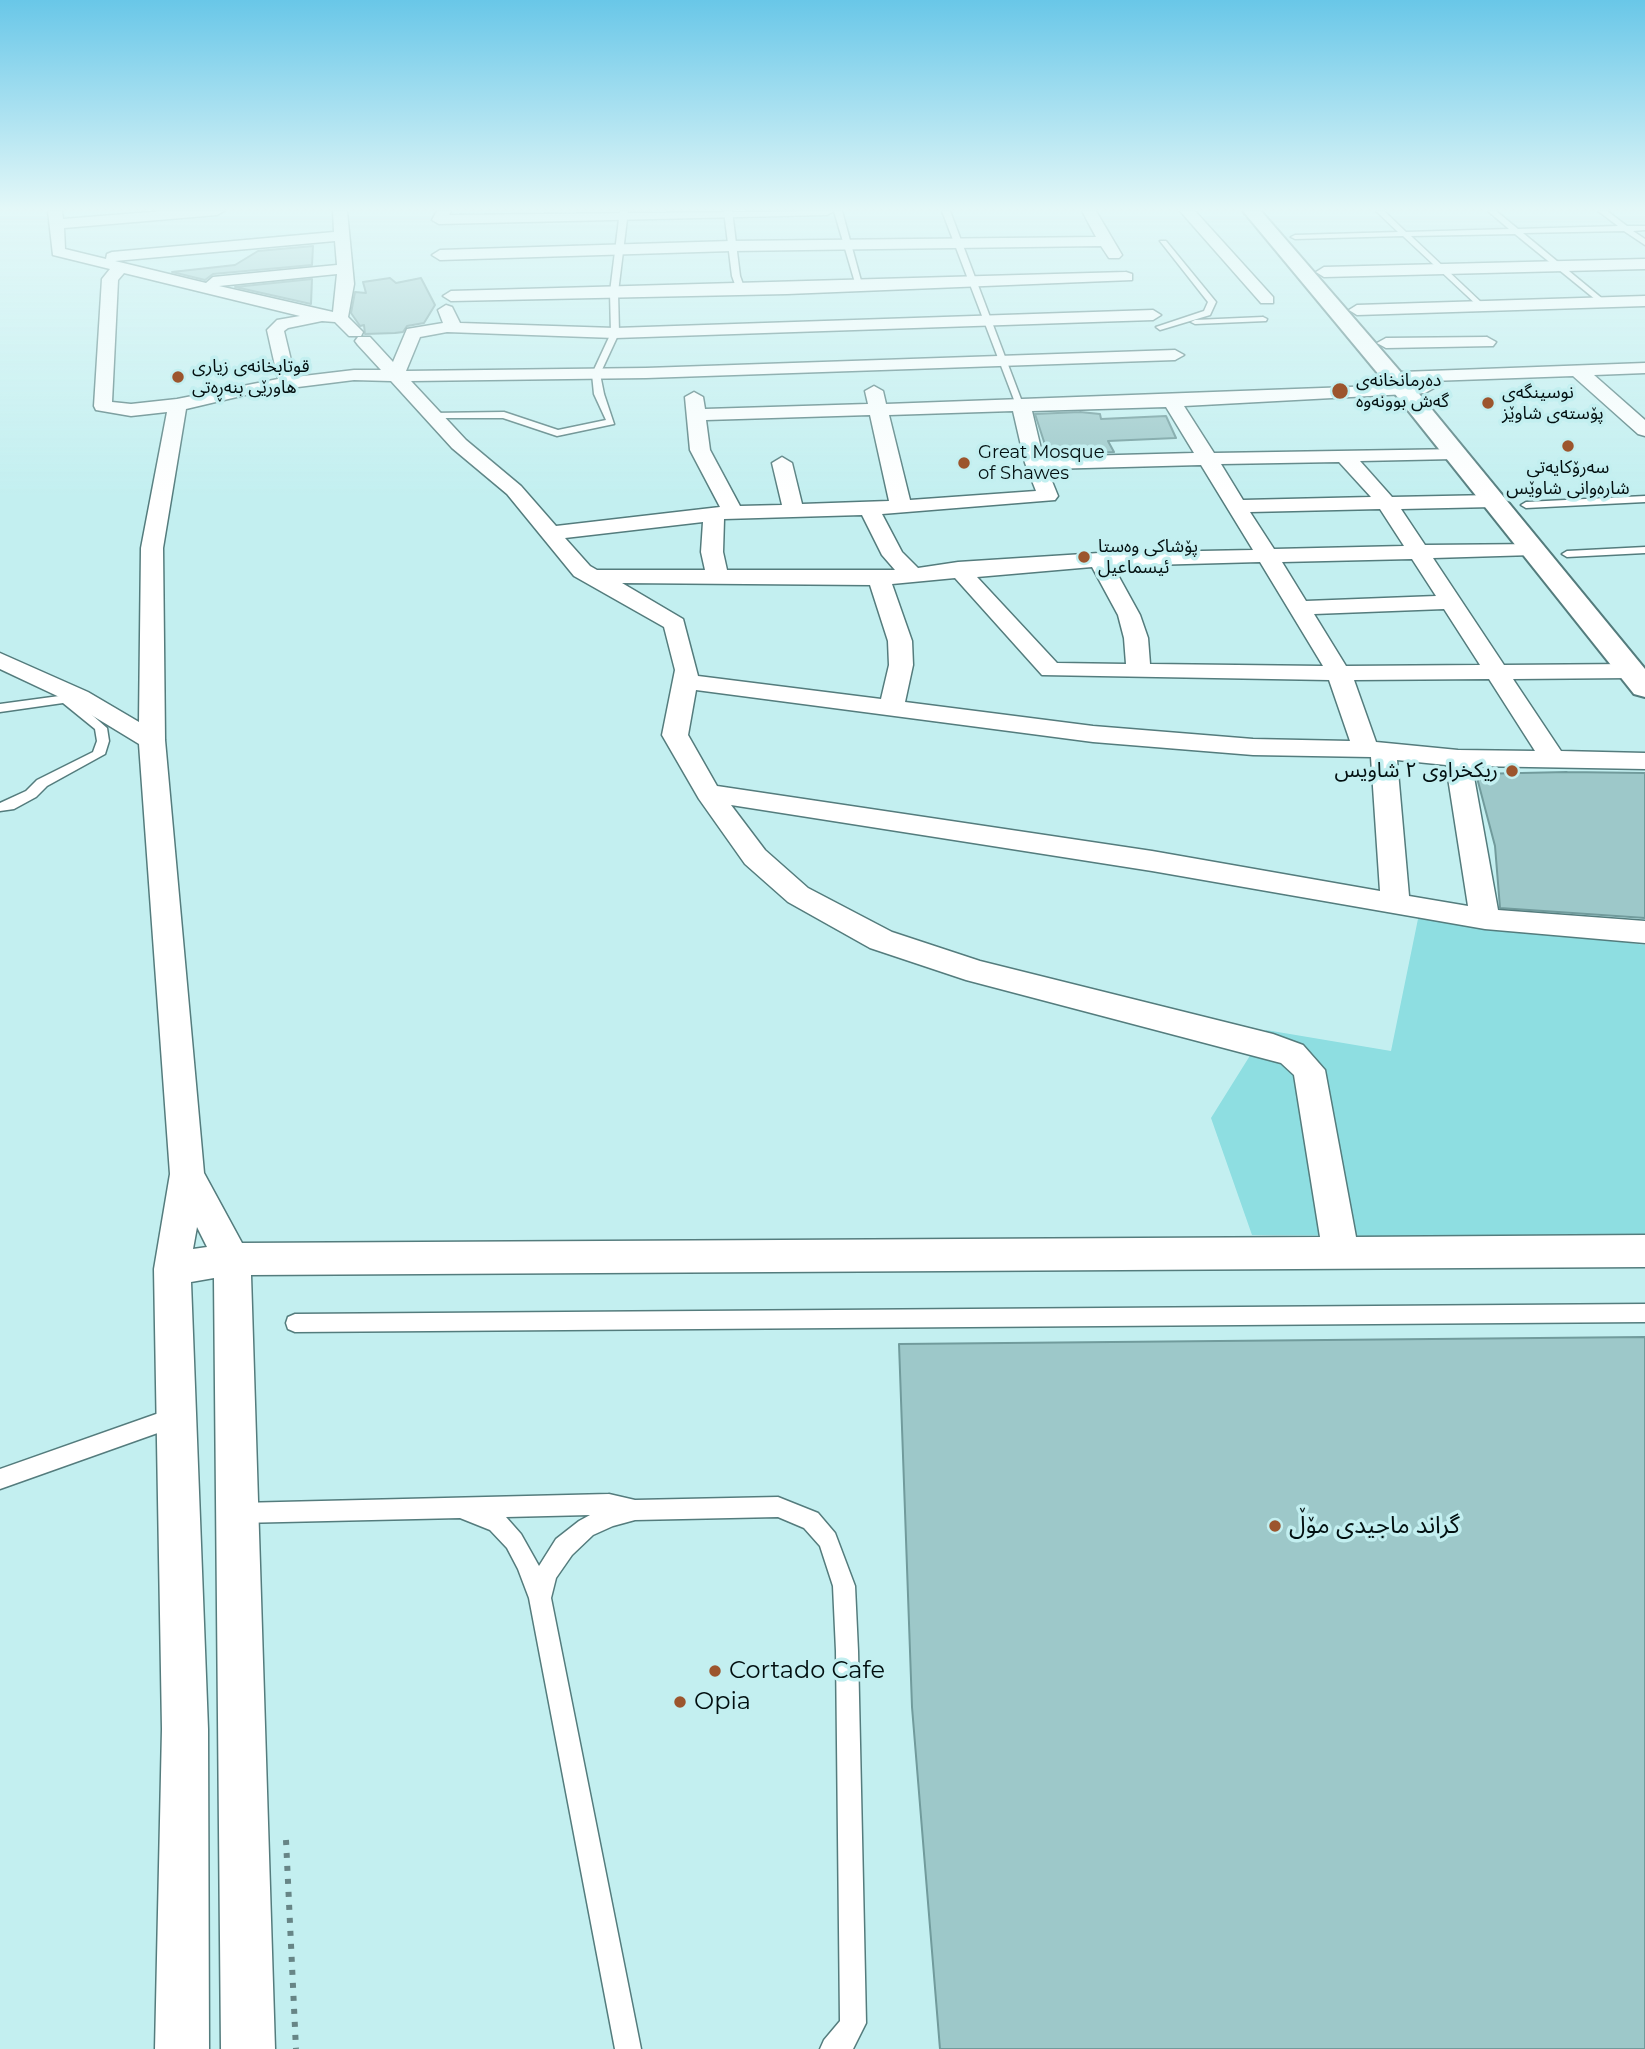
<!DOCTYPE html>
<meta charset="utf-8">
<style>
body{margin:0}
canvas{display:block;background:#c3eff0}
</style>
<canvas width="1645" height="2049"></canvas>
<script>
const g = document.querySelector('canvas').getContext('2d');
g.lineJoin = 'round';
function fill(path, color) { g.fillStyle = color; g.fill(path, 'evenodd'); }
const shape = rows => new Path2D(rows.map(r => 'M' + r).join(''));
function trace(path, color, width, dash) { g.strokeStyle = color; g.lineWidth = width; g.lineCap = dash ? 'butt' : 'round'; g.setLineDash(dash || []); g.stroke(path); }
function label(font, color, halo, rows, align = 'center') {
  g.font = font + ' Montserrat,"Noto Sans Arabic",sans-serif'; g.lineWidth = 7; g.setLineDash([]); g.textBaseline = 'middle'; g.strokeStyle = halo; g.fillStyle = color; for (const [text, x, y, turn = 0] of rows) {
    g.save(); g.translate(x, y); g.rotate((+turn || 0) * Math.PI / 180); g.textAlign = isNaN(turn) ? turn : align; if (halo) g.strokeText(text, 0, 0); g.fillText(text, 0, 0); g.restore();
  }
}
fill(shape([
 [1419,914,1645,945,1645,1238,1252,1235,1211,1118,1266,1030,1391,1051]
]), '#8edee1');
const building = shape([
 [313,246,312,265,213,274,205,280,172,272,235,265,258,251,313,246],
 [390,278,396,283,421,278,435,305,424,323,407,326,403,332,395,333,365,334,364,325,360,326,351,313,355,292,366,293,363,282,390,278],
 [312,279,311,304,235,287,312,279],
 [1080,412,1100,414,1101,419,1166,416,1176,438,1108,441,1114,452,1048,454,1035,414,1080,412],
 [1567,772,1645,773,1645,918,1500,908,1495,846,1476,774,1567,772],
 [1645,1337,1645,2049,940,2049,912,1707,899,1344,1645,1337]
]);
fill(building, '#9dc8c9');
trace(building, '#719b9c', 2);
const lane = shape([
 [620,211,628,211,618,292,619,333,600,374,604,394,614,424,557,436,503,418,428,418,426,416,431,413,504,412,558,430,606,420,594,394,592,374,611,333,610,292,620,211],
 [724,211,732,211,740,276,745,290,741,292,737,290,732,276,724,211],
 [834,211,842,211,863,288,856,286,834,211],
 [942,211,950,211,1024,407,1016,405,942,211],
 [1376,211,1384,211,1406,232,1509,229,1488,211,1496,211,1518,229,1618,226,1598,211,1607,211,1627,226,1645,226,1645,230,1633,231,1645,239,1645,245,1624,231,1523,233,1604,300,1601,304,1515,234,1411,236,1483,304,1480,308,1403,236,1295,239,1291,237,1295,235,1398,232,1376,211],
 [1160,241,1166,241,1216,302,1210,315,1160,330,1156,327,1204,311,1208,302,1160,241],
 [1263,317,1267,319,1266,321,1195,324,1191,322,1195,320,1263,317],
 [1645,496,1645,502,1526,508,1521,505,1526,502,1645,496],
 [1645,547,1645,553,1567,557,1562,554,1567,551,1645,547],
 [74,694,80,698,76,701,107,728,109,741,105,754,47,786,36,797,14,809,0,811,0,803,26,791,37,780,93,752,97,741,95,729,63,703,0,712,0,704,74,694],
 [1645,1304,1645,1322,295,1332,288,1329,286,1323,288,1317,295,1314,1645,1304],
 [176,1407,183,1410,186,1417,183,1424,0,1489,0,1469,176,1407],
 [609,1494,635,1500,778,1497,818,1513,835,1533,855,1586,858,1651,866,2023,853,2049,820,2049,824,2040,840,2021,836,1651,833,1586,820,1546,804,1528,778,1517,635,1520,613,1526,593,1535,572,1555,556,1578,551,1598,641,2049,615,2049,529,1598,518,1569,507,1548,490,1530,460,1518,239,1523,232,1520,229,1513,232,1506,239,1503,609,1494],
 [590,1515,579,1521,556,1539,539,1566,521,1534,506,1517,590,1515]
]);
const street = shape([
 [48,211,62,211,63,219,163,211,224,211,217,215,64,228,65,249,106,259,107,254,112,252,334,232,333,211,347,211,354,284,348,317,363,332,361,336,349,336,335,322,322,321,288,328,284,331,295,377,354,370,381,370,358,345,355,341,358,337,370,337,393,362,407,329,443,323,438,310,446,305,452,307,460,323,615,328,1153,310,1161,315,1153,320,615,338,447,332,420,337,406,371,646,368,1175,350,1184,355,1175,360,646,378,411,381,466,440,521,486,556,526,720,507,690,450,685,397,694,392,703,397,705,409,868,404,865,391,874,386,883,391,886,404,1431,384,1434,388,1425,393,1184,406,1214,453,1461,449,1464,453,1454,459,1360,461,1392,497,1493,495,1503,501,1493,507,1401,509,1425,545,1541,544,1544,549,1541,554,1533,555,1433,558,1504,665,1631,664,1639,666,1643,671,1639,676,1631,678,1513,679,1561,751,1645,753,1645,769,1472,766,1498,910,1645,921,1645,943,1485,929,1152,871,731,805,765,850,808,888,892,932,980,961,1273,1034,1303,1045,1325,1070,1356,1237,1645,1235,1645,1267,251,1275,275,2049,221,2049,214,1278,191,1282,208,1729,209,2049,155,2049,162,1729,154,1269,170,1174,139,744,70,702,0,669,0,653,88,692,139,722,141,548,167,412,131,416,96,410,94,406,102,279,110,269,53,255,48,211],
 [335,241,337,265,213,277,206,283,115,261,335,241],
 [124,273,300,316,277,320,267,330,278,379,177,399,131,404,112,402,118,280,124,273],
 [337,274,333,312,219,286,337,274],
 [354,380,391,381,452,448,507,494,574,576,664,627,675,670,662,735,699,799,745,864,788,902,870,948,966,980,1281,1063,1294,1075,1320,1237,242,1243,204,1173,165,740,163,548,186,409,258,392,354,380],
 [1166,407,1194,453,1043,457,1032,411,1166,407],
 [1013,411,1025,463,1036,491,910,500,889,415,1013,411],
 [870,415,889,501,802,504,792,463,782,457,772,463,782,505,740,506,710,450,706,420,870,415],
 [1339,462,1371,497,1243,500,1221,464,1339,462],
 [1201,465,1253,550,1099,553,958,562,918,568,902,552,882,514,1055,500,1058,496,1047,469,1201,465],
 [1380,509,1404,546,1274,549,1250,512,1380,509],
 [862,515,882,555,895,570,727,570,723,552,724,519,862,515],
 [703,522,701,552,705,570,597,570,590,566,565,538,703,522],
 [1412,559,1436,596,1306,601,1282,562,1412,559],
 [1260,562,1323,666,1150,664,1148,638,1140,615,1113,566,1260,562],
 [1092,567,1118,615,1124,638,1126,664,1057,663,977,577,1092,567],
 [955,578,1042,675,1329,680,1350,741,1253,739,1093,726,905,702,913,665,912,641,892,584,955,578],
 [622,583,870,585,888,641,889,665,881,699,698,676,683,619,622,583],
 [1444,609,1480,665,1346,666,1314,614,1444,609],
 [1489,679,1535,751,1458,750,1376,742,1354,680,1489,679],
 [696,690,1093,742,1253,755,1371,757,1380,891,1152,851,717,786,688,735,696,690],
 [1397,760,1446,765,1468,906,1409,896,1397,760],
 [197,1227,207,1247,193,1249,197,1227],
 [437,211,451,211,449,215,834,211,827,215,439,224,432,220,437,211],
 [1082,211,1096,211,1122,255,1119,258,1109,258,1101,246,731,251,440,260,432,255,440,250,731,241,1096,237,1082,211],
 [1180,211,1195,211,1273,297,1273,303,1261,303,1180,211],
 [1645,259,1645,269,1324,277,1316,272,1324,267,1645,259],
 [1126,272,1132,274,1132,280,787,294,451,301,443,296,451,291,1126,272],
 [1645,296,1645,306,1357,315,1349,310,1357,305,1645,296],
 [1487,337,1496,342,1493,346,1386,348,1377,343,1386,338,1487,337],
 [1645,363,1645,373,1594,375,1645,420,1645,436,1638,434,1573,376,1402,382,1393,377,1402,372,1645,363]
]);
const secondary = shape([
 [1243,211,1261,211,1411,384,1645,669,1645,697,1634,694,1395,394,1243,211]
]);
trace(lane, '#547c7d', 3);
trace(street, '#547c7d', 3);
trace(secondary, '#547c7d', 4);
trace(shape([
 [286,1840,296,2049]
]), '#678586', 6, [5, 8]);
fill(lane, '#fff');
fill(street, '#fff');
fill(secondary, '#fff');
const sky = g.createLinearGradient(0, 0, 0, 498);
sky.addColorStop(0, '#69c7e8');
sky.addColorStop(0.42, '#e4f8f8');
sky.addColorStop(1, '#e4f8f800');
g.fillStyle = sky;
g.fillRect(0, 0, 1645, 498);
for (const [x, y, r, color] of [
 [178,377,7,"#9c552d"],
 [1340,391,9,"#9c552d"],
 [1488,403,7,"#9c552d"],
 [1568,446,7,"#9c552d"],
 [964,463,7,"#9c552d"],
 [1084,557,7,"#9c552d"],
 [1512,771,7,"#9c552d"],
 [1275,1526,7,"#9c552d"],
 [715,1671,7,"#9c552d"],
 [680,1702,7,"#9c552d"]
]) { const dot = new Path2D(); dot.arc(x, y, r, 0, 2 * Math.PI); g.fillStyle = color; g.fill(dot); trace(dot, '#c3eff0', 2.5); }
label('18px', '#020f10', '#c3eff0', [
 ["قوتابخانەی زیاری",192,367],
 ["هاورێی بنەڕەتی",192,388],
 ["دەرمانخانەی",1356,381],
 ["گەش بوونەوە",1356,402],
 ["نوسینگەی",1502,393],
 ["پۆستەی شاوێز",1502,414],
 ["Great Mosque",978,453],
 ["of Shawes",978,474],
 ["سەرۆکایەتی",1568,468,"center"],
 ["شارەوانی شاوێس",1568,489,"center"],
 ["پۆشاکی وەستا",1098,547],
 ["ئیسماعیل",1098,568]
], 'left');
label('21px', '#020f10', '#c3eff0', [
 ["ريكخراوى ۲ شاويس",1498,771]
], 'right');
label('24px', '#020f10', '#c3eff0', [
 ["گراند ماجیدی مۆڵ",1289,1526],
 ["Cortado Cafe",729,1671],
 ["Opia",694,1702]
], 'left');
</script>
